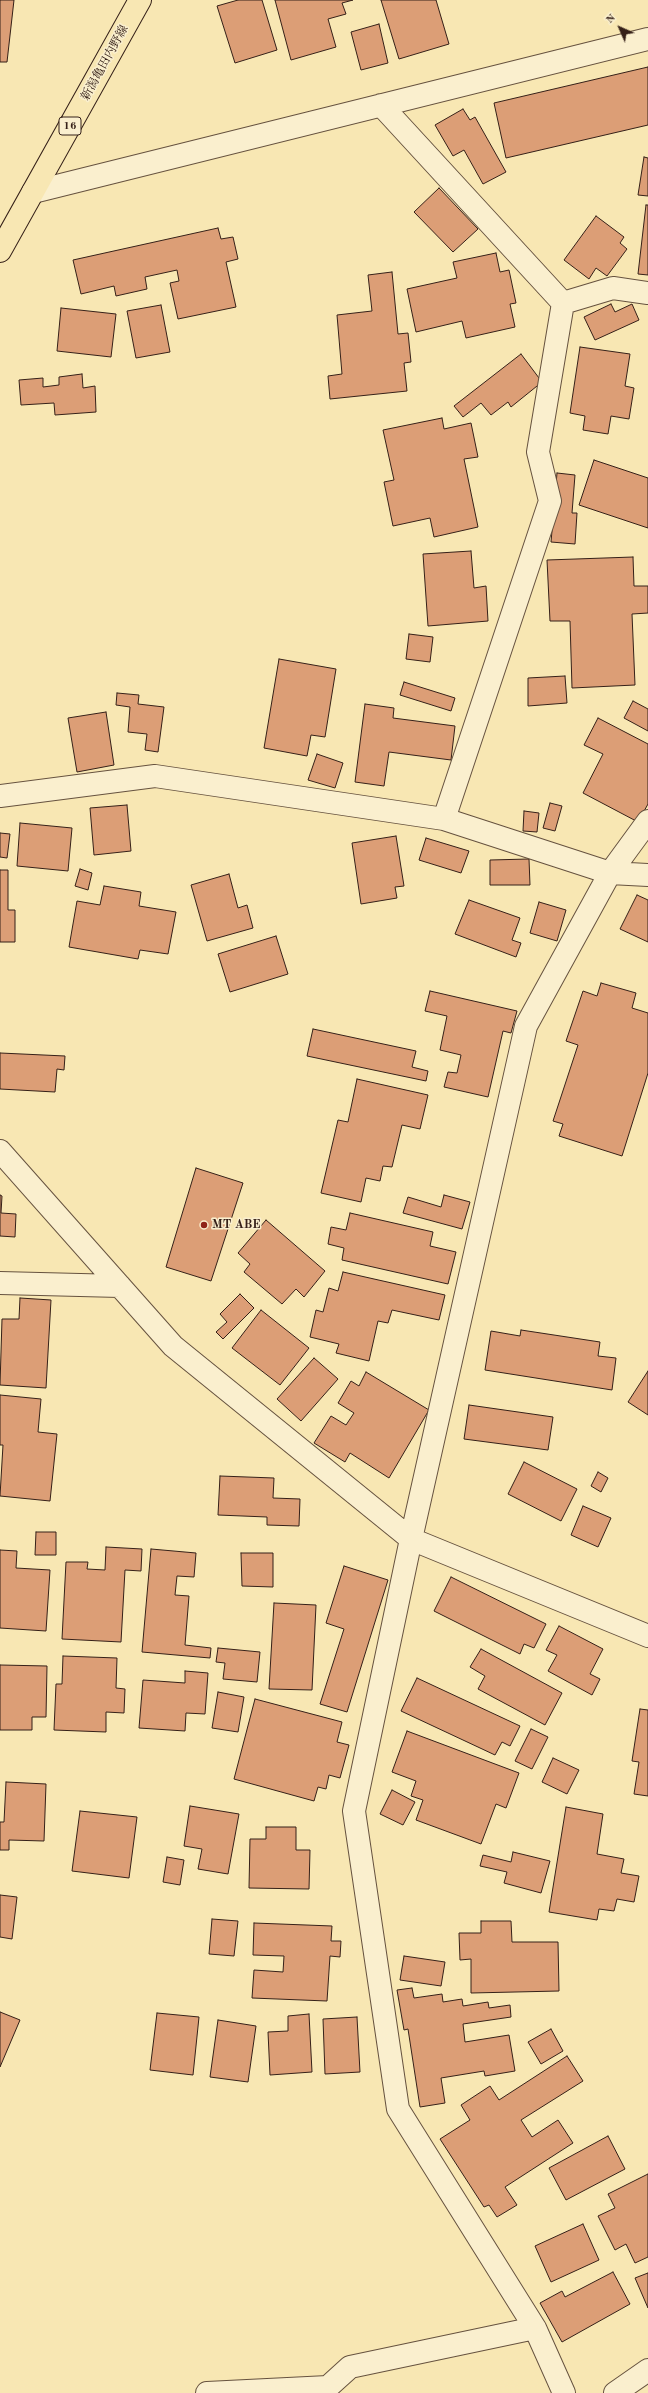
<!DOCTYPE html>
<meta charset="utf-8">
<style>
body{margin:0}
#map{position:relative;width:648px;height:2393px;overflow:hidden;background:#f8e7b3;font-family:"Old Standard TT",serif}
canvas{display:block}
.north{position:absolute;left:600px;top:8px;width:40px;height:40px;-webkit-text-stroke:3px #faefce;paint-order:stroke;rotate:315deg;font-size:11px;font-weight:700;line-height:16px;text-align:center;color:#352018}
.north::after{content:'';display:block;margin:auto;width:14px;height:18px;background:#352018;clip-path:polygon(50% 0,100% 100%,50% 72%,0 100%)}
</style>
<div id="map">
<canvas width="648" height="2393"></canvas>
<div class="north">N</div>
</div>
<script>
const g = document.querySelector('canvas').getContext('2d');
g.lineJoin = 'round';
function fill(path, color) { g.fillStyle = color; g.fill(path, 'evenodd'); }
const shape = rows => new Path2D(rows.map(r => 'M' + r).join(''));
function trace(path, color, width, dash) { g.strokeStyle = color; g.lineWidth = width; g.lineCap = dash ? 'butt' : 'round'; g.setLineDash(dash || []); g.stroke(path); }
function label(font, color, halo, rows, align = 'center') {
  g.font = font + ' "Old Standard TT","Noto Serif JP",serif'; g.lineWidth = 3; g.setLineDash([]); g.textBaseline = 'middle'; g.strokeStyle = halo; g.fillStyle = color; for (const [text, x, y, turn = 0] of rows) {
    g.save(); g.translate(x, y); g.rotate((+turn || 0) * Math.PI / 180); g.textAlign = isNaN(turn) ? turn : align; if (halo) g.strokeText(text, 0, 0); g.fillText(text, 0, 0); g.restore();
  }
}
const building = shape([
 [0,0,14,0,7,62,0,62,0,0],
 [238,0,262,0,277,50,235,63,217,6,238,0],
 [275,0,353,0,342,3,346,14,328,19,336,47,291,60,275,0],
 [381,0,436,0,449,44,399,59,381,0],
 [379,24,388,63,361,70,351,32,379,24],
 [648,67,648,125,506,158,494,103,648,67],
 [463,109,470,120,475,117,506,172,483,184,464,150,453,156,435,125,463,109],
 [644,157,648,158,648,196,638,195,644,157],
 [439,188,478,229,453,252,414,212,439,188],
 [646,205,648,205,648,275,638,274,646,205],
 [596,216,624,237,620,243,627,249,607,276,596,268,589,279,564,260,596,216],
 [218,228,221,239,233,237,238,259,226,262,236,307,178,319,170,283,179,281,177,270,145,277,147,289,116,296,114,286,81,294,73,260,218,228],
 [496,253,500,272,509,270,516,303,510,304,515,327,466,338,462,321,416,332,407,289,457,278,453,262,496,253],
 [392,272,398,334,408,333,411,362,404,363,407,391,330,399,328,376,342,374,337,315,372,311,368,275,392,272],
 [611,304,615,312,632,304,639,320,595,340,584,317,611,304],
 [161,305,170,352,136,358,127,311,161,305],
 [61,308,116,314,111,357,57,351,61,308],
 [580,347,630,354,625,386,634,388,629,419,611,416,608,434,583,430,585,416,570,413,580,347],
 [521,354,542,382,511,407,508,402,491,415,481,403,463,417,454,406,521,354],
 [82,374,83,388,95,386,96,412,55,415,54,403,21,405,19,380,43,378,43,387,59,385,59,377,82,374],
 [442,418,444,429,471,423,478,457,464,459,478,527,434,537,430,518,393,526,384,482,394,480,383,430,442,418],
 [594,460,648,478,648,528,579,505,594,460],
 [557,473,575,475,572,513,577,513,575,544,551,542,557,473],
 [471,551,474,588,486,586,488,621,428,626,423,554,471,551],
 [633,557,634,586,648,586,648,613,632,614,635,685,572,688,570,621,550,621,547,560,633,557],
 [409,634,433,637,430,662,406,659,409,634],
 [279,659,336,669,325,737,311,735,307,756,264,748,279,659],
 [565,676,567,703,528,706,528,678,565,676],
 [404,682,455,698,451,711,400,695,404,682],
 [117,693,139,695,138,704,164,707,158,752,145,750,147,734,128,732,130,707,116,705,117,693],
 [633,701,648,709,648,731,624,718,633,701],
 [365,704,394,708,393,718,455,726,451,760,389,752,384,786,355,782,365,704],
 [106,712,114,765,77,772,68,718,106,712],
 [598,718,648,744,648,804,638,822,583,793,603,754,584,745,598,718],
 [317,754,343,763,335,788,308,780,317,754],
 [550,803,562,806,555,831,543,828,550,803],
 [127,805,131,851,94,855,90,808,127,805],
 [524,811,539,813,537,832,523,831,524,811],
 [20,823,72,828,68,871,17,866,20,823],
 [0,833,10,834,7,858,0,857,0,833],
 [396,836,404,886,395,887,397,898,361,904,352,843,396,836],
 [426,838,469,851,461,873,419,860,426,838],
 [529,859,530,885,490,885,490,860,529,859],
 [80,869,92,873,88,890,75,886,80,869],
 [0,870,8,870,8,910,15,910,15,942,0,942,0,870],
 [229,874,238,908,247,905,253,928,207,941,191,885,229,874],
 [104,886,141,892,139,906,176,912,168,954,140,950,138,959,69,947,77,901,100,905,104,886],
 [637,895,648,900,648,942,620,929,637,895],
 [469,900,520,918,512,940,521,943,516,957,455,934,469,900],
 [539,902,566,910,557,941,530,933,539,902],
 [276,936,288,974,230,992,218,954,276,936],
 [601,983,636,993,632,1008,648,1013,648,1073,622,1156,559,1136,563,1124,553,1121,578,1045,566,1041,583,991,597,996,601,983],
 [430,991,517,1011,511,1033,503,1031,488,1097,444,1087,448,1072,457,1073,461,1055,440,1050,447,1016,425,1011,430,991],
 [313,1029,416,1051,412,1067,428,1071,426,1081,307,1056,313,1029],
 [0,1053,65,1056,64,1070,57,1069,55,1092,0,1089,0,1053],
 [357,1079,428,1095,420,1129,402,1125,392,1167,383,1166,380,1181,366,1178,361,1202,321,1193,338,1120,348,1122,357,1079],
 [196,1168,243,1183,211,1281,166,1267,196,1168],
 [0,1195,2,1196,1,1213,16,1214,15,1237,0,1236,0,1195],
 [444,1195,470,1202,462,1229,403,1213,408,1197,441,1207,444,1195],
 [350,1213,433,1232,430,1246,456,1252,448,1284,342,1260,344,1248,328,1244,331,1227,346,1230,350,1213],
 [266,1220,325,1271,304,1297,296,1289,282,1304,244,1272,250,1264,238,1253,266,1220],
 [343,1272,445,1295,439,1320,392,1310,388,1323,378,1321,369,1361,336,1353,339,1344,310,1337,316,1310,323,1312,329,1288,338,1291,343,1272],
 [240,1294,254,1308,223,1339,216,1332,227,1322,220,1314,240,1294],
 [20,1298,51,1300,46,1388,0,1385,2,1319,19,1319,20,1298],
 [261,1310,309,1348,280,1385,232,1348,261,1310],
 [521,1330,600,1342,598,1356,616,1358,612,1390,485,1370,491,1331,520,1336,521,1330],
 [314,1358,338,1379,301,1421,277,1399,314,1358],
 [648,1371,648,1415,628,1402,648,1371],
 [366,1372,429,1410,389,1478,350,1453,345,1462,314,1443,331,1416,346,1425,354,1413,338,1403,351,1381,359,1386,366,1372],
 [0,1395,41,1399,38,1432,57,1434,50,1501,0,1496,3,1445,0,1445,0,1395],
 [469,1405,553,1417,548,1450,464,1439,469,1405],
 [524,1462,577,1489,561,1521,508,1494,524,1462],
 [598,1472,608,1478,601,1492,591,1486,598,1472],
 [220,1476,274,1478,273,1498,300,1499,299,1526,267,1525,267,1517,218,1515,220,1476],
 [583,1506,611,1518,598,1547,571,1535,583,1506],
 [36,1532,56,1532,56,1555,35,1555,36,1532],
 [106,1547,142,1549,141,1571,125,1570,121,1642,62,1639,66,1562,88,1562,87,1569,105,1570,106,1547],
 [151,1549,196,1553,194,1577,177,1576,175,1595,189,1596,185,1645,211,1648,210,1658,142,1652,151,1549],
 [0,1550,17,1551,16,1568,50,1570,46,1631,0,1628,0,1550],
 [241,1553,273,1553,273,1587,242,1586,241,1553],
 [344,1566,388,1580,347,1712,320,1704,344,1629,326,1623,344,1566],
 [451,1577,546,1624,534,1648,524,1644,520,1654,434,1611,451,1577],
 [274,1603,316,1605,312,1690,269,1689,274,1603],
 [559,1626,603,1649,590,1674,600,1679,592,1695,548,1671,557,1655,546,1650,559,1626],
 [218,1648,260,1652,257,1682,223,1679,225,1663,216,1662,218,1648],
 [481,1649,562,1693,545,1725,478,1689,485,1676,470,1667,481,1649],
 [63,1656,117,1658,116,1688,125,1689,124,1713,106,1712,106,1732,54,1730,56,1684,62,1684,63,1656],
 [0,1665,47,1666,46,1717,32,1717,32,1730,0,1730,0,1665],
 [185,1671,208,1673,205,1714,186,1713,185,1731,139,1728,143,1680,185,1683,185,1671],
 [417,1678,520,1726,510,1746,502,1742,495,1755,401,1711,417,1678],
 [218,1692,244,1697,238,1732,212,1728,218,1692],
 [255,1699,342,1722,337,1742,349,1745,340,1778,329,1775,326,1789,318,1787,314,1801,234,1779,255,1699],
 [640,1709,648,1710,648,1796,634,1794,639,1762,632,1761,640,1709],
 [531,1729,548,1737,532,1769,515,1761,531,1729],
 [407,1731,519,1773,506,1808,496,1804,481,1844,416,1820,423,1800,411,1796,416,1781,392,1772,407,1731],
 [553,1758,579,1770,567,1794,542,1782,553,1758],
 [6,1782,46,1784,44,1841,9,1840,9,1850,0,1850,0,1822,4,1822,6,1782],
 [392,1790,415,1802,403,1825,380,1814,392,1790],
 [190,1806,239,1814,228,1874,198,1869,202,1849,184,1846,190,1806],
 [566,1807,603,1814,597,1854,624,1859,621,1873,639,1876,634,1902,617,1899,614,1911,599,1909,597,1920,549,1912,566,1807],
 [80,1811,137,1817,129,1878,72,1871,80,1811],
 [266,1827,296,1827,296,1850,310,1850,309,1889,249,1888,250,1839,266,1839,266,1827],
 [513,1852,550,1861,541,1893,504,1883,507,1872,480,1866,483,1855,511,1862,513,1852],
 [167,1857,184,1860,180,1885,163,1882,167,1857],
 [0,1895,17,1897,12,1939,0,1937,0,1895],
 [212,1919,238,1921,234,1956,209,1954,212,1919],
 [481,1921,511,1921,512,1942,558,1942,559,1991,471,1993,471,1959,460,1960,459,1933,481,1933,481,1921],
 [254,1923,332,1926,331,1941,341,1941,340,1957,330,1956,327,2001,252,1998,254,1970,283,1972,284,1956,253,1955,254,1923],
 [404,1956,445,1962,441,1986,400,1980,404,1956],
 [412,1988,414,1998,442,1994,443,2002,462,1999,463,2006,488,2002,489,2008,510,2005,511,2017,463,2024,465,2042,509,2035,515,2071,485,2076,484,2071,441,2078,445,2103,420,2107,408,2029,404,2030,397,1990,412,1988],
 [0,2012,20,2020,0,2067,0,2012],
 [157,2013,199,2017,193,2075,150,2070,157,2013],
 [309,2014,312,2072,270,2075,268,2032,288,2031,288,2016,309,2014],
 [357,2017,360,2072,325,2074,323,2019,357,2017],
 [218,2020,256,2026,248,2082,210,2077,218,2020],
 [551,2029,563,2051,541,2064,528,2042,551,2029],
 [567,2056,583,2081,521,2120,532,2137,558,2120,573,2143,505,2187,517,2205,497,2217,489,2205,484,2207,440,2139,470,2120,461,2105,490,2086,499,2100,567,2056],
 [608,2136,625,2169,566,2200,549,2168,608,2136],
 [648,2174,648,2257,635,2263,626,2244,615,2250,598,2216,615,2208,608,2194,648,2174],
 [583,2224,599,2260,551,2282,535,2246,583,2224],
 [613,2272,630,2304,562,2342,540,2303,562,2291,565,2297,613,2272],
 [648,2273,648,2308,635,2278,648,2273]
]);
fill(building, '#dc9e76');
trace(building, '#352018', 1);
const minor = shape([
 [381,105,563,303],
 [33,192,648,39],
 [0,796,155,776,444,819,610,873,648,875],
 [444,819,550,501,538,452,563,303,613,288,648,293],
 [0,1151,173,1346,411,1539,648,1636],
 [0,1283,120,1286],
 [207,2393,328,2387,350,2367,535,2328],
 [564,2393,535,2328,398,2109,354,1811,411,1539,526,1026,610,873,648,821],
 [615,2393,648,2370]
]);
const major = shape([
 [0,251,140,0]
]);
trace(minor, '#66523f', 24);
trace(major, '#352018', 24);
trace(minor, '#faefce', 22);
trace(major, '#f8e7b3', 22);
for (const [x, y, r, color] of [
 [204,1225,4,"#8f2418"]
]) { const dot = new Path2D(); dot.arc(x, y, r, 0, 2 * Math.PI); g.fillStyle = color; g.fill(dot); trace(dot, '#faefce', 1.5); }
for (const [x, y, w] of [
 [70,126,22]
]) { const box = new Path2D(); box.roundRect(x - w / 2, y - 9, w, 18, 3); g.fillStyle = '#faefce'; g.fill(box); trace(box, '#352018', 1); }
label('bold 11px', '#352018', null, [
 ["16",70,126]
]);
label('12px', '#352018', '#faefce', [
 ["新潟亀田内野線",105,63,-61]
]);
label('bold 12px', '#352018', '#faefce', [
 ["MT ABE",212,1225]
], 'left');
</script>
